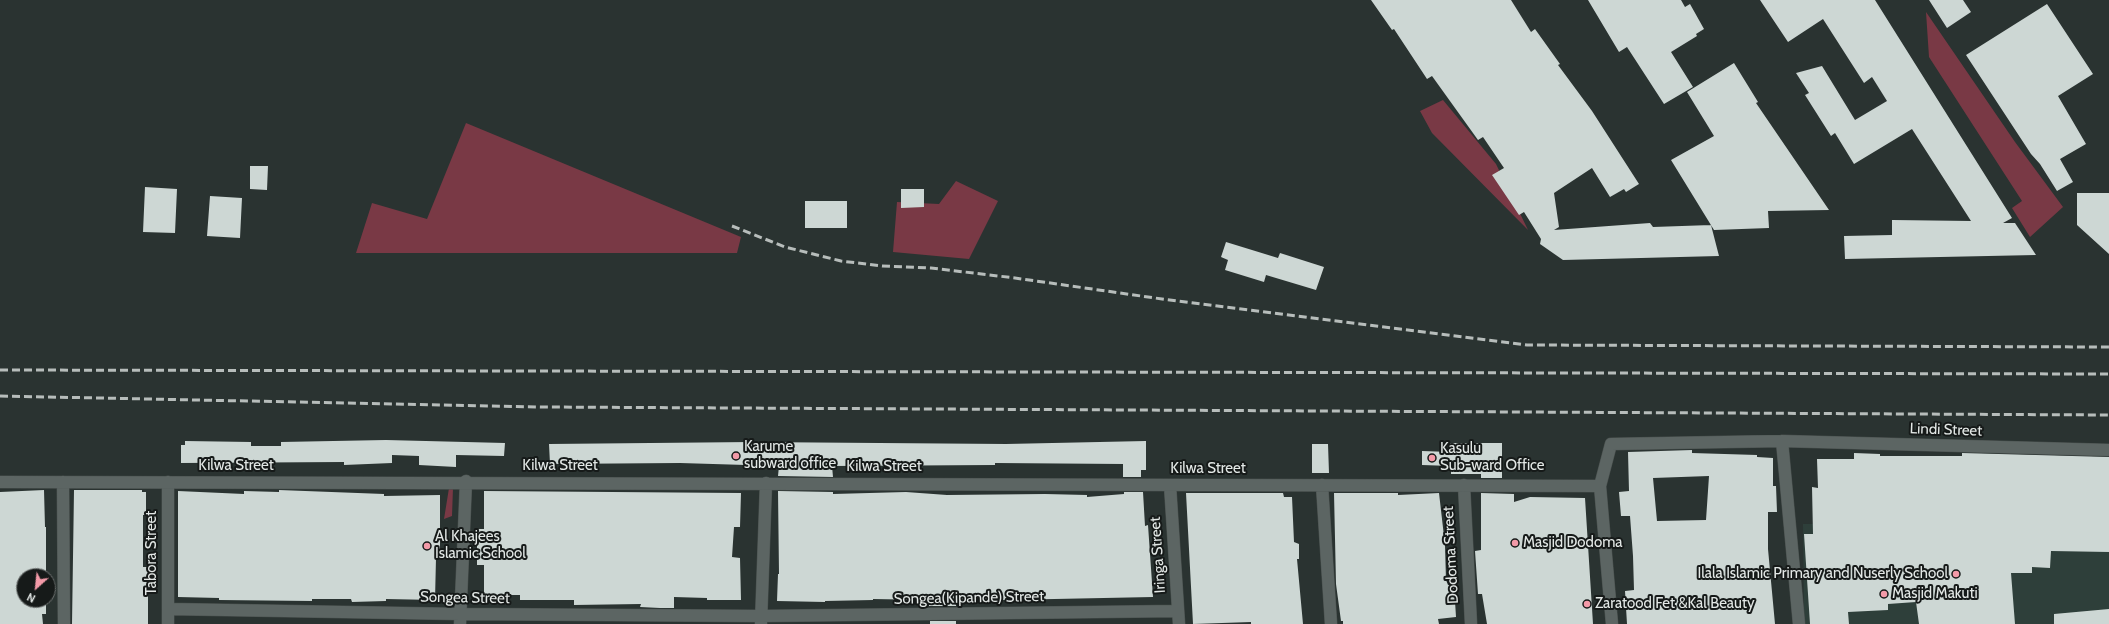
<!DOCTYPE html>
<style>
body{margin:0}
#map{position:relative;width:2109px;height:624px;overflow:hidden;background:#2a3331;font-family:Cabin,sans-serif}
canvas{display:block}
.north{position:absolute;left:16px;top:568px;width:40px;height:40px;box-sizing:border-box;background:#161a19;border:1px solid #686c6b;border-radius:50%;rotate:207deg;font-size:11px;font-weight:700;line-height:16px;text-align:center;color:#e3e8e6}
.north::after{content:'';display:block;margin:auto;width:14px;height:18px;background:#f39aa8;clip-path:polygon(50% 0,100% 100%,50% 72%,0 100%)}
</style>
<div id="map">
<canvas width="2109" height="624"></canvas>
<div class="north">N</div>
</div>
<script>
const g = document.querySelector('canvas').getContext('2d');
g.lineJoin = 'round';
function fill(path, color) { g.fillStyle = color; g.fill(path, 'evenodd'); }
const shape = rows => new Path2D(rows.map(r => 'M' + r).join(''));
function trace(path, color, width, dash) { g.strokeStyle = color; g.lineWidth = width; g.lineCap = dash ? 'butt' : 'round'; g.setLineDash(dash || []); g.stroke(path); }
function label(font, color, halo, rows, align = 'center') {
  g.font = font + ' Cabin,sans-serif'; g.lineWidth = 4; g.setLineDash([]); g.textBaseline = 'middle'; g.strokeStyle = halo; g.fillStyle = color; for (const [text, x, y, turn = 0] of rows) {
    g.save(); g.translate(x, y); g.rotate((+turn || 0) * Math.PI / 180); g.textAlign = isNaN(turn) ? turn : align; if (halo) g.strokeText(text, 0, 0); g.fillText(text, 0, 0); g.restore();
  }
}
fill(shape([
 [2109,521,2109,624,1804,624,1803,524]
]), '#2e3f3a');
fill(shape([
 [1926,12,2015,142,2063,207,2030,237,2012,208,2022,201,1929,57],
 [1443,100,1496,164,1528,230,1432,133,1420,111],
 [466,123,741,237,737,253,356,253,372,203,427,219],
 [956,181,998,201,969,259,893,252,897,202,939,204],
 [449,488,453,488,452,516,444,519]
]), '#793945');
fill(shape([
 [1371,0,1511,0,1531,32,1535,29,1560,64,1558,65,1592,111,1639,184,1626,192,1624,189,1610,197,1592,168,1554,193,1559,227,1554,230,1650,223,1653,227,1711,225,1719,256,1563,260,1540,244,1541,239,1524,212,1519,215,1492,175,1504,168,1483,137,1478,140,1432,76,1427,79,1394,29,1392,30],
 [1588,0,1681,0,1685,7,1690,4,1704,29,1696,34,1697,36,1671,52,1693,87,1664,104,1627,47,1619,52],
 [1760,0,1875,0,2012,218,2003,223,2015,223,2036,255,1845,259,1844,236,1892,235,1892,220,1971,221,1912,129,1854,164,1835,133,1831,136,1805,95,1809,93,1796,73,1822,66,1855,120,1887,101,1872,77,1864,83,1823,19,1788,42],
 [1929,0,1963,0,1971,12,1947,28],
 [2047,4,2093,74,2058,96,2086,144,2060,159,2073,182,2057,191,2040,164,2031,154,1966,55],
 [1734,63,1758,102,1756,103,1829,210,1768,211,1769,228,1714,230,1671,160,1714,136,1687,92],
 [250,166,268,166,267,190,250,189],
 [145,187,177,189,175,233,143,232],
 [901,189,924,189,924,207,901,208],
 [2077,193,2109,193,2109,254,2077,225],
 [210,196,242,198,240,238,207,236],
 [805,201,847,201,847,228,805,228],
 [1226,242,1278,258,1280,253,1324,267,1316,290,1266,275,1264,282,1225,270,1228,260,1221,257],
 [386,440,505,443,504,456,456,455,456,467,419,465,419,456,392,455,392,463,344,465,344,462,181,463,181,445,185,445,185,441,251,442,251,446,281,446,281,442],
 [1146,441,1146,470,1141,470,1141,477,1123,477,1123,464,995,463,995,465,832,466,833,477,778,476,779,466,680,463,550,464,549,444,752,442,1006,444],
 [1450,443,1502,443,1502,478,1481,478,1481,474,1451,474,1451,466,1422,465,1422,451,1450,452],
 [1312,444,1328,444,1329,473,1312,473],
 [1692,450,1692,453,1757,455,1757,457,1773,458,1773,486,1776,486,1777,512,1768,512,1768,549,1775,624,1627,624,1625,591,1634,590,1633,556,1630,516,1621,516,1619,492,1629,491,1628,452],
 [1709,476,1706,520,1657,521,1653,478],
 [1854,453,1880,454,1880,456,1962,456,1962,453,2109,457,2109,552,2051,551,2050,568,2032,567,2032,573,2011,573,2015,624,1919,624,1916,602,1888,604,1888,610,1848,612,1849,624,1810,624,1804,534,1813,534,1812,487,1818,488,1817,459,1854,459],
 [44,490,45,527,46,527,46,576,24,576,24,600,46,600,46,614,42,614,43,624,0,624,0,492],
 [74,490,142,490,142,492,146,492,146,515,143,515,143,567,148,567,148,624,72,624],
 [279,490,384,494,384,496,440,495,440,559,436,558,435,600,386,599,386,601,352,602,351,599,312,599,312,601,219,600,219,598,178,597,178,491,244,494,244,491,279,492],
 [484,491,741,493,740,527,734,527,732,557,740,558,741,600,707,600,707,598,674,597,674,608,660,608,640,607,641,604,574,605,574,600,520,600,520,595,484,595,484,565,477,565,477,529,484,529],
 [778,491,833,492,833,494,906,492,947,495,1045,494,1087,495,1087,497,1124,494,1124,492,1143,492,1145,526,1148,525,1153,597,956,601,956,606,929,606,929,600,873,599,873,600,825,601,825,602,777,601,778,574,779,574],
 [1186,493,1283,493,1284,497,1292,497,1294,542,1299,544,1299,559,1297,559,1303,624,1251,624,1251,622,1193,624],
 [1334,493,1398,493,1398,495,1439,493,1445,545,1446,580,1448,585,1454,585,1456,617,1438,619,1439,624,1343,624,1343,621,1341,621,1336,584],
 [1481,493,1514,494,1514,502,1530,497,1585,498,1593,624,1487,624,1482,594,1478,594,1475,551,1481,550],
 [2109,609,2109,624,2054,624,2054,614],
 [930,621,956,621,956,624,930,624]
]), '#cdd7d4');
const minor = shape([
 [1782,441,1799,624],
 [0,482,1600,486],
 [63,482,64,624],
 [1170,485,1179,624],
 [1322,485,1331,624],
 [1464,485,1471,624],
 [168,609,460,614,761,616,1178,611],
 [761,623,766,483],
 [168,624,168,482],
 [460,624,466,481],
 [1612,624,1600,486,1611,444,1782,441,2109,450]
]);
trace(minor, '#49504e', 13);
trace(minor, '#5c6563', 12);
trace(shape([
 [732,226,785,247,841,261,882,266,931,268,1015,278,1162,299,1527,345,2109,347],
 [0,370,2109,374],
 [0,396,542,407,2109,415]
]), '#b7bdbb', 3, [8, 4]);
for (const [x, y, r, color] of [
 [736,456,4,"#f39aa8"],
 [1432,458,4,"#f39aa8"],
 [1515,543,4,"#f39aa8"],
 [427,546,4,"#f39aa8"],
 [1956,574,4,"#f39aa8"],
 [1884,594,4,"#f39aa8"],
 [1587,604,4,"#f39aa8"]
]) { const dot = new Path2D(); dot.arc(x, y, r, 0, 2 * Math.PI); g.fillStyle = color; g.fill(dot); trace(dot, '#161a19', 1.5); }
label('15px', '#e3e8e6', '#161a19', [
 ["Lindi Street",1946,430,2],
 ["Kilwa Street",236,466],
 ["Kilwa Street",560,466],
 ["Kilwa Street",884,467],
 ["Kilwa Street",1208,469],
 ["Tabora Street",152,553,-90],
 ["Iringa Street",1158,555,-94],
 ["Dodoma Street",1451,555,-93],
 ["Songea Street",465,598,1],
 ["Songea(Kipande) Street",969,598,-1]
]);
label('15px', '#e3e8e6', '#161a19', [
 ["Karume",744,447],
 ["subward office",744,464],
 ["Kasulu",1440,449],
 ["Sub-ward Office",1440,466],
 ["Al Khajees",435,537],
 ["Islamic School",435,554],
 ["Masjid Dodoma",1523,543],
 ["Ilala Islamic Primary and Nuserly School",1948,574,"right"],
 ["Masjid Makuti",1892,594],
 ["Zaratood Fet &Kal Beauty",1595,604]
], 'left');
</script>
